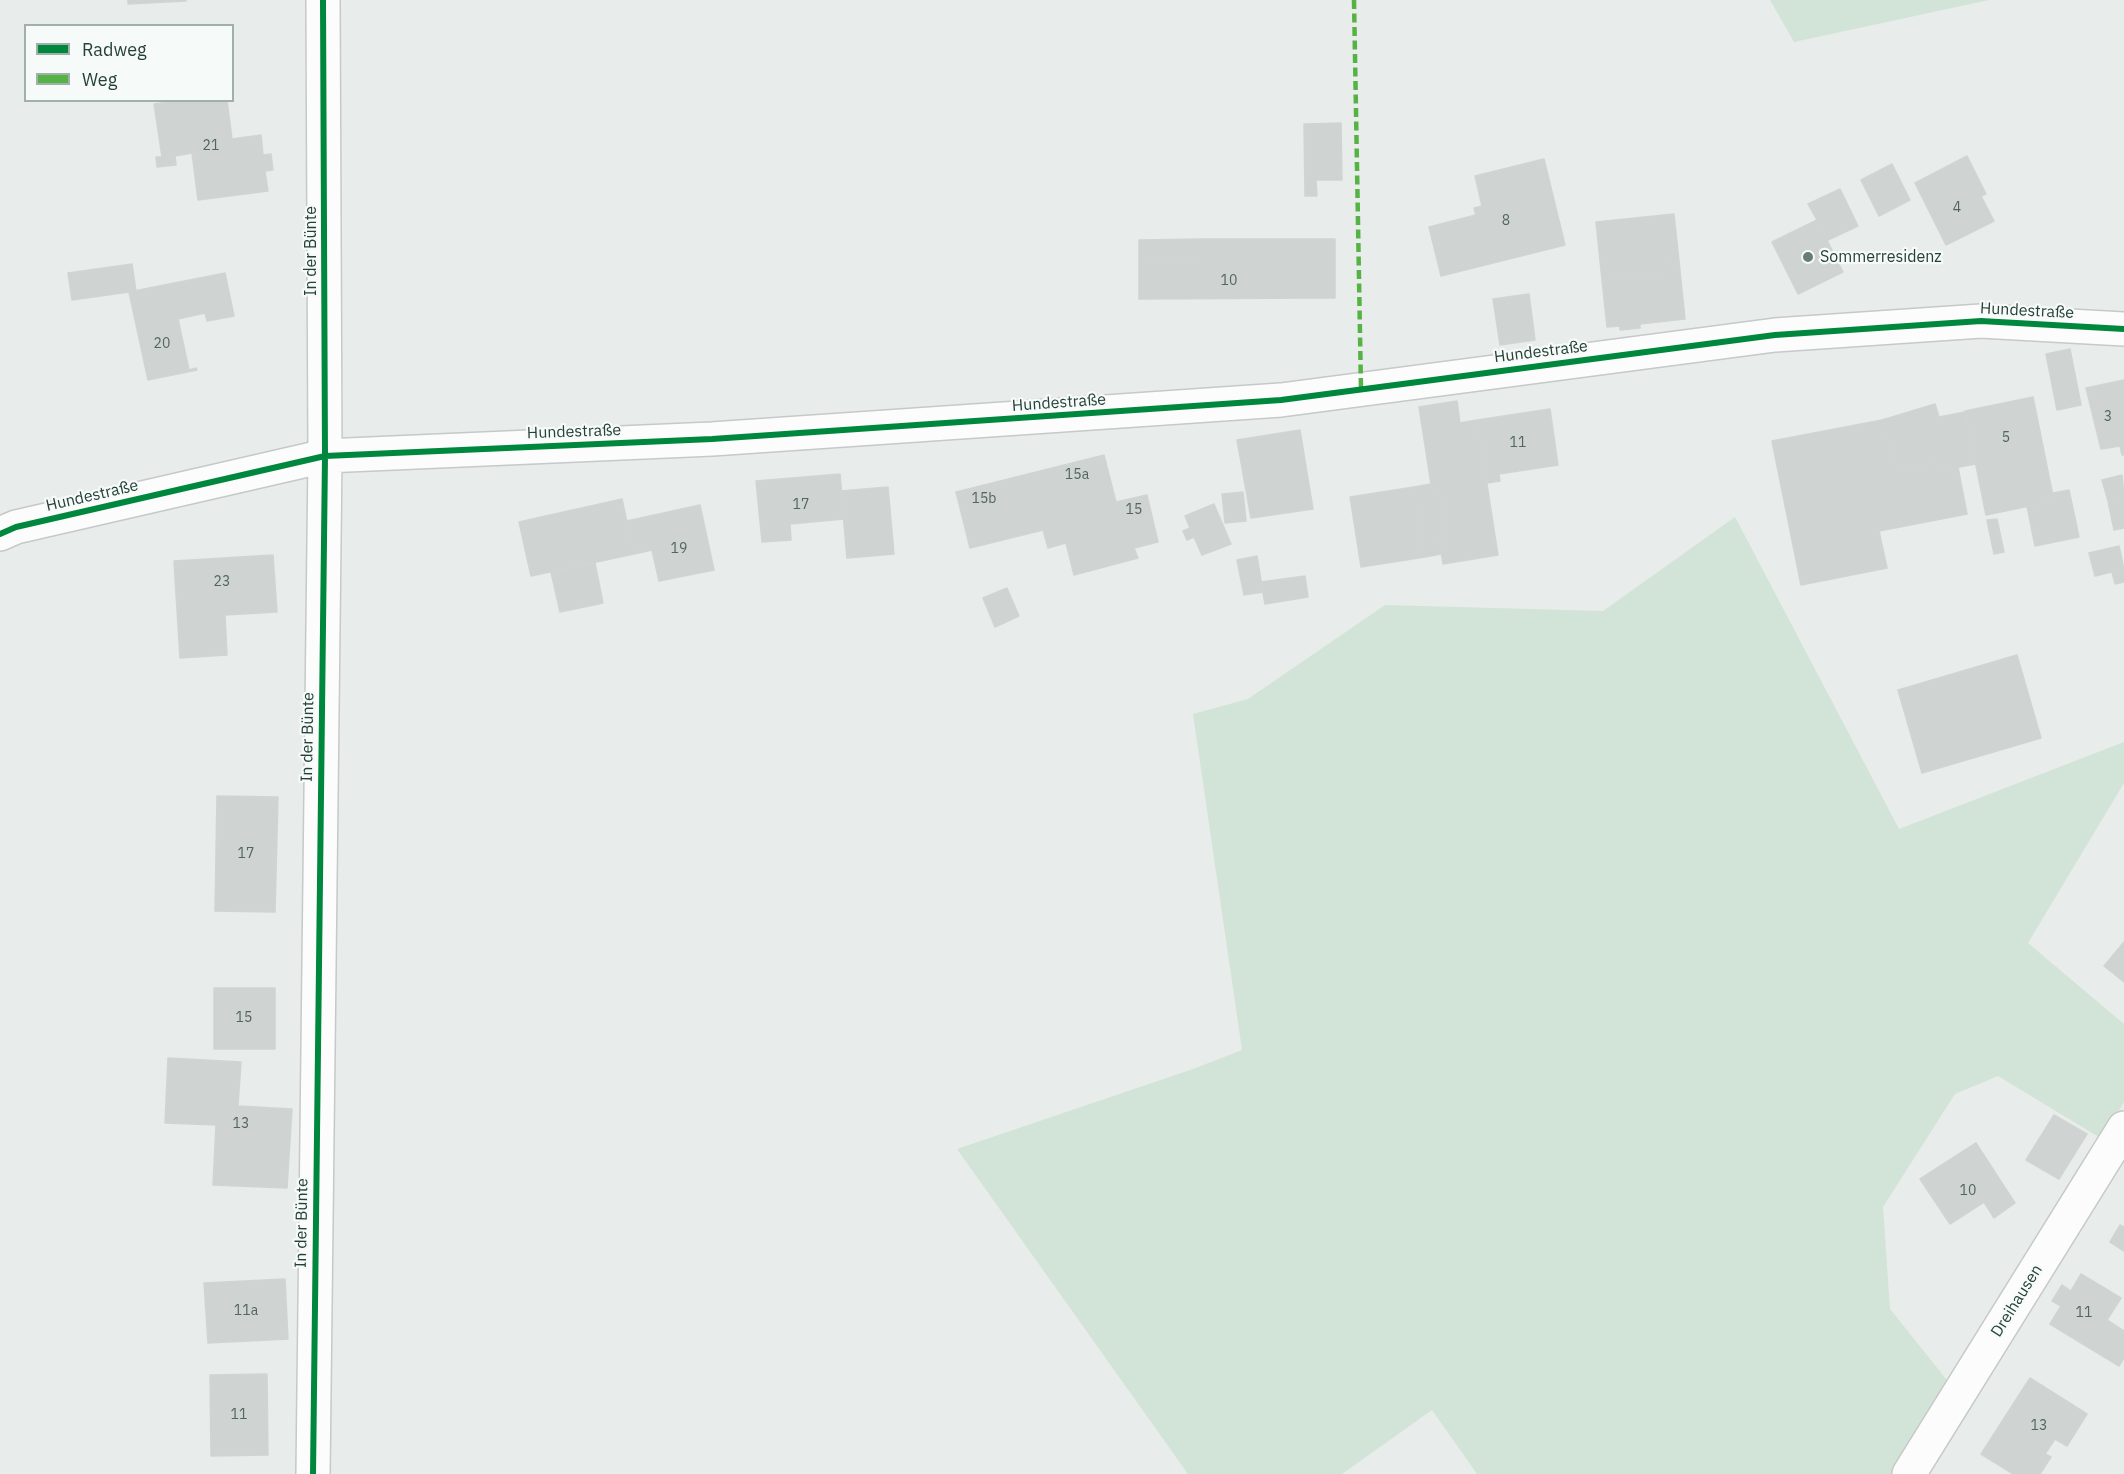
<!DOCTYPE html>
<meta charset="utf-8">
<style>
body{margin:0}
#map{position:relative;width:2124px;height:1474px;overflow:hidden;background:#e8ecea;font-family:"IBM Plex Sans",sans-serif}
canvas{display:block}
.legend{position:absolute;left:24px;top:24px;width:210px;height:78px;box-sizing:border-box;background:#f6faf8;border:2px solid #a2b0ab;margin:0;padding:8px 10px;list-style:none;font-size:18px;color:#254038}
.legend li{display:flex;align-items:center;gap:12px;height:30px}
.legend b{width:30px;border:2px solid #a2b0ab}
</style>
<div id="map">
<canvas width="2124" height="1474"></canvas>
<ul class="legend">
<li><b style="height:8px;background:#00873e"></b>Radweg</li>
<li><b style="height:8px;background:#55b346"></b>Weg</li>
</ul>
</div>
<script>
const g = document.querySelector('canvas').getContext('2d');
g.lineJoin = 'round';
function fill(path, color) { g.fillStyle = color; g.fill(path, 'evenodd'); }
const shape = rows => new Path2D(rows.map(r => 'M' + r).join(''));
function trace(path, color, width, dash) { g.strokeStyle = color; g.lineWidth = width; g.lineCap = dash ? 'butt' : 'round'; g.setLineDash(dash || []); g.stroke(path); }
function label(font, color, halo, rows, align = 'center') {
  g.font = font + ' "IBM Plex Sans",sans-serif'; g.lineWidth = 4.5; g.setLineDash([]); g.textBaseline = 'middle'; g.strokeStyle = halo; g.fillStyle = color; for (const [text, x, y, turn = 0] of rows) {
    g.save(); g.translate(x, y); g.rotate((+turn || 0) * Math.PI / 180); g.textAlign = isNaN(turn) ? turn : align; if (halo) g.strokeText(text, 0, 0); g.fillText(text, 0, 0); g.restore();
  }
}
fill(shape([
 [1770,0,1989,0,1794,42],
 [1735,517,1899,829,2124,742,2124,783,2028,943,2124,1024,2124,1102,2102,1139,1998,1076,1955,1094,1883,1207,1890,1309,1950,1384,1892,1474,1477,1474,1432,1410,1342,1474,1188,1474,957,1149,1193,1069,1242,1050,1193,714,1248,699,1385,605,1603,611]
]), '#d2e4d7');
const building = shape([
 [128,0,186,0,186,1,128,4,128,0],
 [182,100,227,100,232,139,261,135,263,155,271,154,273,170,265,171,268,191,198,200,192,153,175,156,176,165,157,167,156,157,162,157,154,104,182,100],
 [1341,123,1342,180,1316,180,1317,196,1305,196,1304,124,1341,123],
 [1967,156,1986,194,1981,196,1994,221,1946,245,1915,183,1967,156],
 [1544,159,1565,245,1441,276,1429,227,1476,215,1474,208,1482,206,1475,176,1544,159],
 [1892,164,1910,200,1879,216,1861,180,1892,164],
 [1840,189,1858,226,1828,240,1808,204,1840,189],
 [1674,214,1679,261,1661,262,1661,274,1602,280,1596,222,1674,214],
 [1817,220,1843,272,1798,294,1772,242,1817,220],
 [1203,239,1318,239,1318,298,1139,299,1139,264,1203,263,1203,239],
 [1203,239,1203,263,1139,264,1139,240,1203,239],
 [1318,239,1335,239,1335,298,1318,298,1318,239],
 [1679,261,1685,319,1640,324,1640,328,1620,330,1620,326,1607,327,1602,280,1661,274,1661,262,1679,261],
 [132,264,136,291,72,300,68,273,132,264],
 [225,273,234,316,207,321,205,313,178,319,189,370,196,368,197,370,148,380,129,292,225,273],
 [1529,294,1535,340,1500,345,1493,299,1529,294],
 [2070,349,2081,405,2057,410,2046,354,2070,349],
 [2124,380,2124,455,2122,455,2120,446,2101,449,2086,388,2124,380],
 [2033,397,2054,501,1986,515,1965,411,2033,397],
 [1457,401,1460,423,1477,420,1498,555,1443,564,1439,539,1447,538,1439,490,1432,491,1419,407,1457,401],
 [1935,404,1939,417,1965,412,1976,464,1937,471,1935,461,1898,472,1882,420,1935,404],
 [1550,409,1558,465,1499,474,1500,481,1487,483,1477,420,1550,409],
 [1882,420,1898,472,1935,461,1937,471,1958,467,1967,514,1879,531,1887,568,1801,585,1772,441,1882,420],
 [1300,430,1313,509,1251,518,1237,440,1300,430],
 [1104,455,1116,502,1147,495,1158,542,1134,548,1138,558,1074,575,1066,543,1048,548,1043,530,970,548,956,492,1104,455],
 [840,474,844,519,790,524,791,540,762,542,756,481,840,474],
 [2122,475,2124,496,2108,501,2102,480,2122,475],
 [1431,484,1432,491,1439,490,1447,538,1439,539,1441,554,1425,557,1414,487,1431,484],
 [888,487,894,554,847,558,841,491,888,487],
 [1414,487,1425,557,1361,567,1350,497,1414,487],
 [2069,490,2079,537,2035,546,2027,506,2054,501,2053,493,2069,490],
 [1243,492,1246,521,1225,523,1222,494,1243,492],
 [2124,496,2124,528,2114,530,2108,501,2124,496],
 [622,499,634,554,531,576,519,522,622,499],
 [1214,504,1231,544,1202,555,1194,537,1187,540,1183,531,1190,528,1185,516,1214,504],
 [700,505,714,570,659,581,652,550,634,554,627,521,700,505],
 [1997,519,2004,552,1994,554,1987,520,1997,519],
 [2119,546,2124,569,2124,582,2115,584,2112,572,2095,576,2089,553,2119,546],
 [273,555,277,612,225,615,227,655,180,658,174,561,273,555],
 [1257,556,1263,592,1244,595,1237,560,1257,556],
 [595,563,603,603,560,612,551,572,595,563],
 [1305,576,1308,597,1265,604,1261,582,1305,576],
 [1007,588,1019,616,995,627,983,598,1007,588],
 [2017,655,2041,738,1922,773,1898,690,2017,655],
 [217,796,278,797,275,912,215,911,217,796],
 [2124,942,2124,982,2104,966,2124,942],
 [214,988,275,988,275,1049,214,1049,214,988],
 [168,1058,241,1062,238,1106,292,1109,287,1188,213,1185,216,1125,165,1123,168,1058],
 [2054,1115,2087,1134,2059,1179,2026,1160,2054,1115],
 [1976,1143,2015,1203,1994,1218,1984,1202,1950,1224,1920,1179,1976,1143],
 [2120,1225,2124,1227,2124,1251,2110,1242,2120,1225],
 [2081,1274,2121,1298,2107,1320,2124,1331,2124,1358,2119,1366,2050,1324,2061,1306,2052,1301,2062,1285,2071,1291,2081,1274],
 [285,1279,288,1339,208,1343,204,1283,285,1279],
 [267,1374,268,1455,211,1456,210,1375,267,1374],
 [2030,1378,2087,1414,2067,1446,2055,1439,2045,1454,2051,1457,2040,1474,2013,1474,1981,1454,2030,1378]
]);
fill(building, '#cfd3d1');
trace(building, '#d0d5d3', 1.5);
const street = shape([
 [0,534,16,527,325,456,712,439,1281,400,1775,335,1981,321,2124,329],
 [313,1474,325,456,323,0],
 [1909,1474,2124,1128]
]);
trace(street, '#c5c9c7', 36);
trace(street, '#fcfcfc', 33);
trace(shape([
 [1354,0,1361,389]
]), '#55b346', 4.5, [9, 4.5]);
trace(shape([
 [0,534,16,527,325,456,712,439,1281,400,1775,335,1981,321,2124,329],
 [313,1474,325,456,323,0]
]), '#00873e', 6);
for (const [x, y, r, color] of [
 [1808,257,6,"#697c76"]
]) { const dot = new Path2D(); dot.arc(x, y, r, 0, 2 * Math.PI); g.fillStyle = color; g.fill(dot); trace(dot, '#f6faf8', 2); }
label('14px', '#50665f', null, [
 ["21",211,146],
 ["4",1957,208],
 ["8",1506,221],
 ["10",1229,281],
 ["20",162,344],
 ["3",2108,417],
 ["5",2006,438],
 ["11",1518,443],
 ["15a",1077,475],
 ["15b",984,499],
 ["17",801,505],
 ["15",1134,510],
 ["19",679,549],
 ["23",222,582],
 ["17",246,854],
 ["15",244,1018],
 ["13",241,1124],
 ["10",1968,1191],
 ["11a",246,1311],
 ["11",2084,1313],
 ["11",239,1415],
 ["13",2039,1426]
]);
label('16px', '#254038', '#f6faf8', [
 ["In der Bünte",311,251,-90],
 ["Hundestraße",2027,311,3],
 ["Hundestraße",1541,352,-7],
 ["Hundestraße",1059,403,-4],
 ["Hundestraße",574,432,-2],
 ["Hundestraße",92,496,-13],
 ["In der Bünte",308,737,-89],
 ["In der Bünte",302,1223,-89],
 ["Dreihausen",2017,1301,-58]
]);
label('16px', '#254038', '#f6faf8', [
 ["Sommerresidenz",1820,257]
], 'left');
</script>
